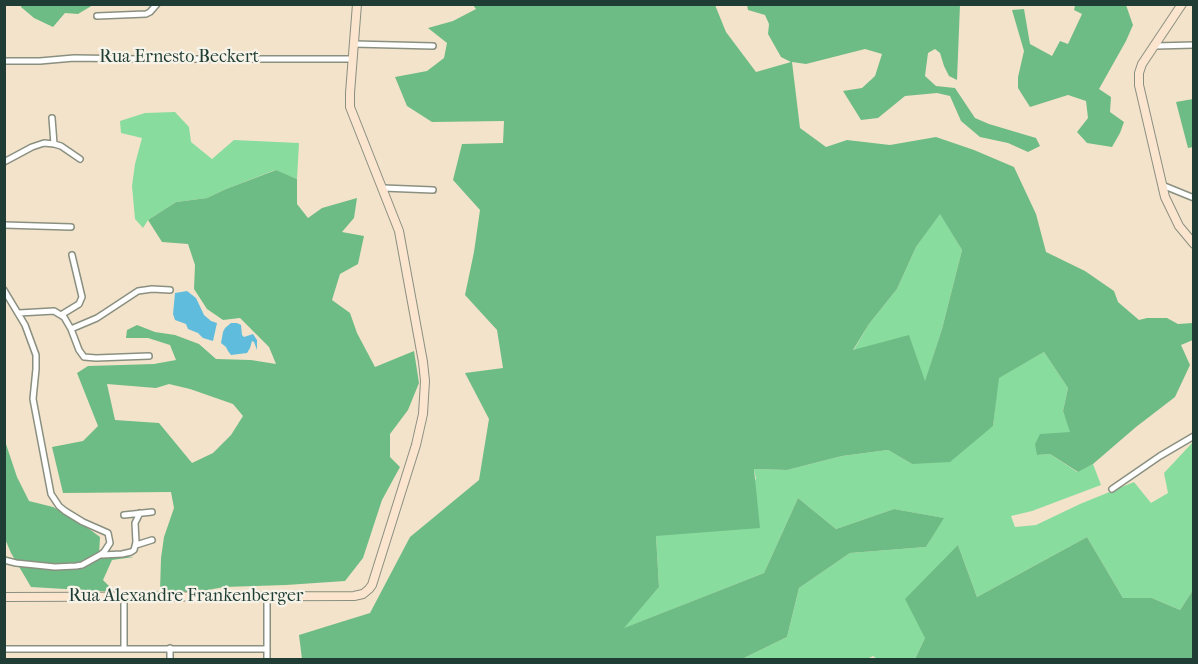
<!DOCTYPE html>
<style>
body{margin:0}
#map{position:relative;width:1198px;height:664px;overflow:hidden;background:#f4e3cb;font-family:"IM FELL French Canon",serif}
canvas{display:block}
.frame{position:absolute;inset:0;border:6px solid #1f3d34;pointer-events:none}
</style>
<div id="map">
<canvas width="1198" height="664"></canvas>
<div class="frame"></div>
</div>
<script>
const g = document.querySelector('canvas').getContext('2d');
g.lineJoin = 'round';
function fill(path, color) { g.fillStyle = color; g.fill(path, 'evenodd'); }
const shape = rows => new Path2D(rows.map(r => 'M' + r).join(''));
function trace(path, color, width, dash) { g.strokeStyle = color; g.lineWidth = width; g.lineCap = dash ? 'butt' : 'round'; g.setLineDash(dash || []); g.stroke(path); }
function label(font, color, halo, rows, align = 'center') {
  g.font = font + ' "IM FELL French Canon",serif'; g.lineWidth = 4.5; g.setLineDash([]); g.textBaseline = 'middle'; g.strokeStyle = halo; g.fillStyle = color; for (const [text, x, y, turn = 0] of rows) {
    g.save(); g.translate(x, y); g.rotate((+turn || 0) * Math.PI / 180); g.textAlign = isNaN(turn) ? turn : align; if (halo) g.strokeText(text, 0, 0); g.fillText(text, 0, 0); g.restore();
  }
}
fill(shape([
 [175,112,189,127,191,142,212,159,234,140,299,143,297,179,275,170,226,189,207,198,176,202,148,220,143,228,135,219,132,186,135,164,142,138,121,133,120,121,145,113],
 [940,213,962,250,942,329,925,382,853,351,869,324,897,289,916,247],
 [1044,352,1068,388,1063,411,1071,432,1037,455,1050,454,1077,472,1093,464,1101,485,1032,511,1011,516,1015,527,1036,525,1080,504,1134,482,1151,503,1168,493,1164,473,1193,442,1193,590,1180,610,1152,598,1123,598,1087,537,977,597,958,545,925,638,915,659,877,659,873,656,865,660,742,659,787,637,799,588,850,553,926,547,943,518,894,509,836,529,798,498,764,573,622,629,659,587,656,536,756,479,754,469,787,470,842,456,888,450,912,464,993,426,998,378]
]), '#88dc9e');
fill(shape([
 [22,4,93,4,93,5,78,14,65,13,53,27,34,18,21,7],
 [473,5,715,5,726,32,756,72,791,62,781,57,768,34,769,24,765,15,748,10,747,5,960,5,957,80,949,76,944,66,940,53,935,49,928,53,925,76,936,86,955,88,975,118,989,124,1036,138,1040,146,1028,152,1008,143,980,137,961,121,950,96,937,93,905,96,878,118,861,120,843,91,862,88,875,76,882,54,865,49,806,64,792,62,800,128,826,147,847,140,890,145,936,137,974,150,1014,167,1036,214,1046,252,1085,271,1114,291,1118,302,1139,320,1147,318,1167,318,1178,324,1193,323,1193,340,1181,345,1190,365,1175,397,1136,427,1093,464,1078,472,1050,454,1037,455,1035,444,1040,434,1070,432,1063,411,1068,388,1044,352,999,378,993,426,950,462,912,464,888,450,842,456,787,470,754,469,760,528,656,536,659,587,624,628,764,573,798,498,836,529,894,509,944,518,926,547,850,553,799,588,787,637,742,659,302,659,299,635,370,613,410,537,479,480,489,419,465,373,503,368,497,330,465,295,474,252,480,210,453,180,462,144,503,143,504,121,432,122,407,106,395,77,427,71,444,58,447,43,428,28,453,21,476,9],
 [940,214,962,250,942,329,925,381,909,335,853,350,869,324,897,289,916,247],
 [1073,5,1126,5,1133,25,1126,41,1099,89,1111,97,1110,112,1124,122,1120,133,1112,147,1087,143,1077,132,1088,118,1086,101,1068,95,1030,107,1023,96,1018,88,1018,77,1024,51,1012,10,1024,9,1030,44,1052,56,1060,41,1068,44,1082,14,1074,10,1075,6],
 [1193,99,1193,147,1188,148,1176,102],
 [276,170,297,179,297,204,308,218,322,208,357,198,354,218,342,232,364,236,358,264,340,274,332,300,350,313,357,333,375,367,414,351,419,383,408,410,390,434,390,457,400,467,382,500,363,558,345,581,286,585,224,587,197,592,160,591,161,558,164,537,174,508,171,492,63,493,52,447,83,441,98,426,77,373,88,366,154,364,176,360,170,345,148,338,126,338,127,330,137,325,155,332,175,335,199,344,216,359,251,360,276,364,269,347,240,318,223,320,207,309,194,289,195,265,188,244,162,242,148,220,176,202,207,198,226,189],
 [107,384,156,388,169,384,190,389,233,404,243,416,231,435,213,453,192,463,159,423,115,420],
 [4,438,17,477,29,501,53,507,77,520,100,537,99,555,134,557,112,560,103,580,115,592,31,587,11,553,5,539],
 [1087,537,1123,598,1152,598,1180,610,1193,590,1193,659,915,659,925,638,905,599,958,545,977,597]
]), '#6ebc85');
fill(shape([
 [187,291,196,298,204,315,211,321,217,323,213,341,203,338,198,333,188,329,186,324,175,320,173,314,175,293],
 [231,323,237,323,241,325,242,335,244,337,253,334,257,340,257,350,254,342,252,341,250,348,247,353,231,355,228,351,226,347,221,343,223,332,225,328]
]), '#5fbcdd');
const street = shape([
 [97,16,146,14,150,12,157,4],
 [354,44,433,46],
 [1155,46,1194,45],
 [4,61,40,61,74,58,140,59,353,59],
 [52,118,54,144],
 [4,162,32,147,44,143,54,144,61,146,80,159],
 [1162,185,1194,198],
 [383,188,433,190],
 [4,225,71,227],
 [4,290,25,325,36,355,36,369,33,399,51,494,59,506,65,511,83,522,108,533,110,543,104,552,100,555,82,565,76,566,55,567,16,563,4,560],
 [19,313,54,311,64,317,71,329,97,318,138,291,152,289,170,290],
 [61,315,79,304,82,297,72,255],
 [71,329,79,350,84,357,96,358,149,356],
 [1112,489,1160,456,1194,436],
 [124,515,152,512],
 [136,545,152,540],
 [102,555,122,554,131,552,134,550,136,542,135,523,140,513],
 [124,648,124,597],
 [170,648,170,660],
 [4,649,267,649],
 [267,660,267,597]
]);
const secondary = shape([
 [1182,4,1142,64,1139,73,1139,85,1165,197,1179,226,1194,244],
 [4,597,354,596,363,594,369,589,372,585,416,445,423,414,425,381,423,362,399,231,350,107,350,93,357,4]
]);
trace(street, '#8a9080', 8);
trace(secondary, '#8a9080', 10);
trace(street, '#fff', 5);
trace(secondary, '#fce5cf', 8);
label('18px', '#1f3d34', '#f7f3e8', [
 ["Rua Ernesto Beckert",179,58],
 ["Rua Alexandre Frankenberger",186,597]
]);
</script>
